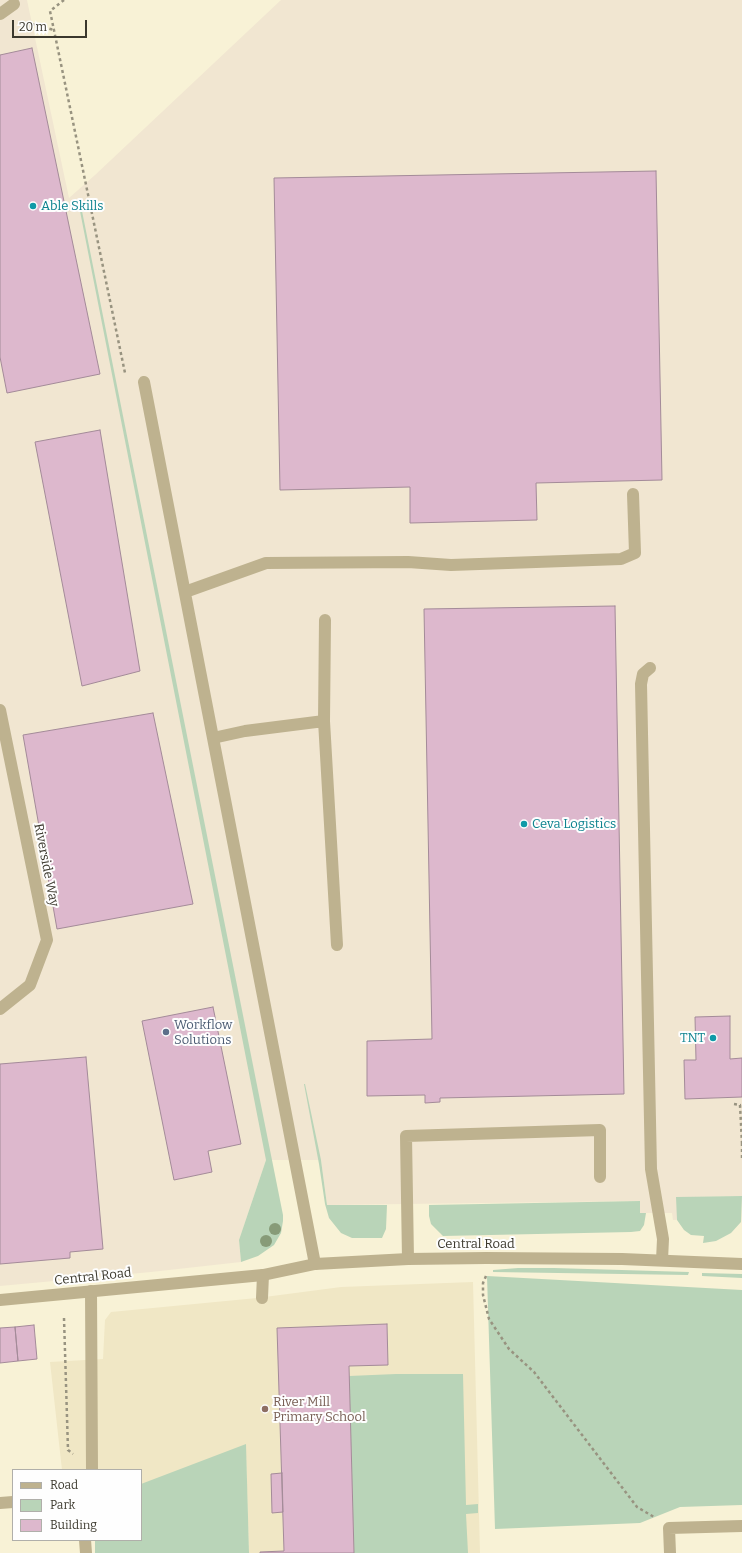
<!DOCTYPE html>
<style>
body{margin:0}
#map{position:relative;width:742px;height:1553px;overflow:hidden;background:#f8f2d6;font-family:Bitter,serif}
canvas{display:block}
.legend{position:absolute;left:12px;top:1469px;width:130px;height:72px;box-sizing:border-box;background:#fefefe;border:1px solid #b0afaa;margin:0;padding:5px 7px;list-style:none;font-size:12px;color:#3b382d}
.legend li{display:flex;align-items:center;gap:8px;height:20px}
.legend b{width:20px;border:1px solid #b0afaa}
.scale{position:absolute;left:12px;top:20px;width:75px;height:18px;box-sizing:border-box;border:2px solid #3b382d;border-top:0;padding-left:5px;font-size:12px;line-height:14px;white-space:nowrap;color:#3b382d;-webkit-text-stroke:3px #fefefe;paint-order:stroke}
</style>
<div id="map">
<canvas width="742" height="1553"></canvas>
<ul class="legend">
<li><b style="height:5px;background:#beb28f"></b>Road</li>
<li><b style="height:11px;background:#b9d4b8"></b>Park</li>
<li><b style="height:11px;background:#ddb8cd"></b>Building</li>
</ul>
<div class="scale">20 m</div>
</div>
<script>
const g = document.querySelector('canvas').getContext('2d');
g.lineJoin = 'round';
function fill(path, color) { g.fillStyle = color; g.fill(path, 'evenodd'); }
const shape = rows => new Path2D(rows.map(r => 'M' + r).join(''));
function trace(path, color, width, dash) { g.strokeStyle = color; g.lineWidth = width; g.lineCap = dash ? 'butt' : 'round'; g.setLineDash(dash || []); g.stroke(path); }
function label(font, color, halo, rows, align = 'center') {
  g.font = font + ' Bitter,serif'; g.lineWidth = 4; g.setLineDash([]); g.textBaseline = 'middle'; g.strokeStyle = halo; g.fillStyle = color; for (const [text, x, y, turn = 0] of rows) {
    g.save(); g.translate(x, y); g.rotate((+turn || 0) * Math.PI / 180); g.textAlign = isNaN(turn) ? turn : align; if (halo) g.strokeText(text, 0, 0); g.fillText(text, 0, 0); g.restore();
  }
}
fill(shape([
 [0,0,27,0,69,198,95,175,281,0,742,0,742,1196,690,1197,690,1219,673,1220,672,1213,640,1213,639,1201,327,1205,321,1160,266,1160,239,1240,241,1262,151,1272,0,1286]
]), '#f1e6d1');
fill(shape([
 [473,1282,480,1553,249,1553,246,1456,141,1487,141,1470,62,1470,50,1362,103,1359,105,1320,111,1312,257,1298,341,1287]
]), '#f0e7c5');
fill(shape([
 [78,201,80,201,283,1215,283,1221,281,1233,274,1245,258,1256,241,1262,239,1240,266,1160],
 [304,1084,305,1084,321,1160,327,1205,387,1205,386,1229,382,1238,352,1238,341,1233,329,1218,325,1204,319,1164],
 [742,1196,741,1222,731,1233,716,1241,703,1243,704,1236,691,1235,684,1230,677,1220,676,1197],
 [640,1201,640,1213,646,1213,644,1225,640,1231,631,1232,443,1236,431,1224,429,1216,429,1205],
 [518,1268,554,1268,689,1272,688,1275,493,1272,493,1270],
 [702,1273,742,1274,742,1278,702,1276],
 [487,1276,742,1290,742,1505,680,1507,640,1523,495,1529],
 [396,1374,463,1374,466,1505,478,1504,478,1513,466,1514,468,1553,354,1553,349,1376],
 [246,1444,249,1553,95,1553,95,1540,141,1540,141,1484]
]), '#b9d4b8');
const building = shape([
 [32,48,100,374,7,393,0,357,0,55,32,48],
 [656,171,662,480,536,483,537,520,410,523,410,487,280,490,274,178,656,171],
 [100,430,140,671,82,686,35,442,100,430],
 [615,606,624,1094,440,1098,440,1102,425,1103,425,1095,367,1096,367,1041,432,1039,424,609,615,606],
 [153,713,193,904,57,929,23,735,153,713],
 [213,1007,241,1144,208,1151,212,1172,174,1180,142,1021,213,1007],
 [730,1016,730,1059,742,1058,742,1097,685,1099,684,1060,696,1060,695,1017,730,1016],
 [86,1057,103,1249,70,1252,70,1258,0,1264,0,1064,86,1057],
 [387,1324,388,1365,349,1366,354,1553,260,1553,260,1552,284,1551,277,1328,387,1324],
 [34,1325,37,1359,18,1361,15,1327,34,1325],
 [15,1327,18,1361,0,1363,0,1328,15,1327],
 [282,1473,283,1512,272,1513,271,1474,282,1473]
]);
fill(building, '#ddb8cd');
trace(building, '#a48b99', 1);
trace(shape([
 [64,0,50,11,125,373,127,374],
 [32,24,54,30],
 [734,1104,740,1105,742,1143],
 [742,1143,742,1158],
 [486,1276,483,1283,483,1295,489,1319,509,1349,534,1372,637,1507,654,1517],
 [64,1318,68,1450,73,1454]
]), '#989380', 2.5, [3, 3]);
trace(shape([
 [0,14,14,4],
 [144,382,315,1264],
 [185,592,266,563,408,562,451,565,621,559,635,553,633,494],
 [325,620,324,721,337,945],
 [650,668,643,674,641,684,651,1169,663,1239,662,1260],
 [213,738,245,731,324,721],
 [408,1259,406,1136,600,1130,600,1177],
 [91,1291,92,1470],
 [262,1298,263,1275],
 [0,1503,13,1502],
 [85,1540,86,1553]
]), '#beb28f', 12);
trace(shape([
 [0,710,47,940,30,985,0,1009],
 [670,1553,669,1528,742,1526]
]), '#beb28f', 12);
trace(shape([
 [0,1300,263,1275,315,1264,408,1259,486,1258,622,1259,742,1264]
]), '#beb28f', 12);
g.fillStyle = '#879b78';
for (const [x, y] of [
 [275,1229],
 [266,1241]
]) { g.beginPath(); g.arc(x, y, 6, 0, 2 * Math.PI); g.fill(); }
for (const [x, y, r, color] of [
 [33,206,4,"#0f9aa8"],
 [524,824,4,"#0f9aa8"],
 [166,1032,4,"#5c6f8a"],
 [713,1038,4,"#0f9aa8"],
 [265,1409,4,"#8d6e63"]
]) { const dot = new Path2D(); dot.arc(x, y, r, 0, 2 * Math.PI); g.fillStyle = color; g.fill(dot); trace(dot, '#fefefe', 1.5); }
label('13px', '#0d838f', '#fefefe', [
 ["Able Skills",41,206],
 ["Ceva Logistics",532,824],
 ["TNT",705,1038,"right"]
], 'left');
label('13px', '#3b382d', '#fefefe', [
 ["Riverside Way",46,865,79],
 ["Central Road",476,1244],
 ["Central Road",93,1277,-6]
]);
label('13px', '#4e5e75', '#fefefe', [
 ["Workflow",174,1025],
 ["Solutions",174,1040]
], 'left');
label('13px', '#785e54', '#fefefe', [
 ["River Mill",273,1402],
 ["Primary School",273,1417]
], 'left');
</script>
